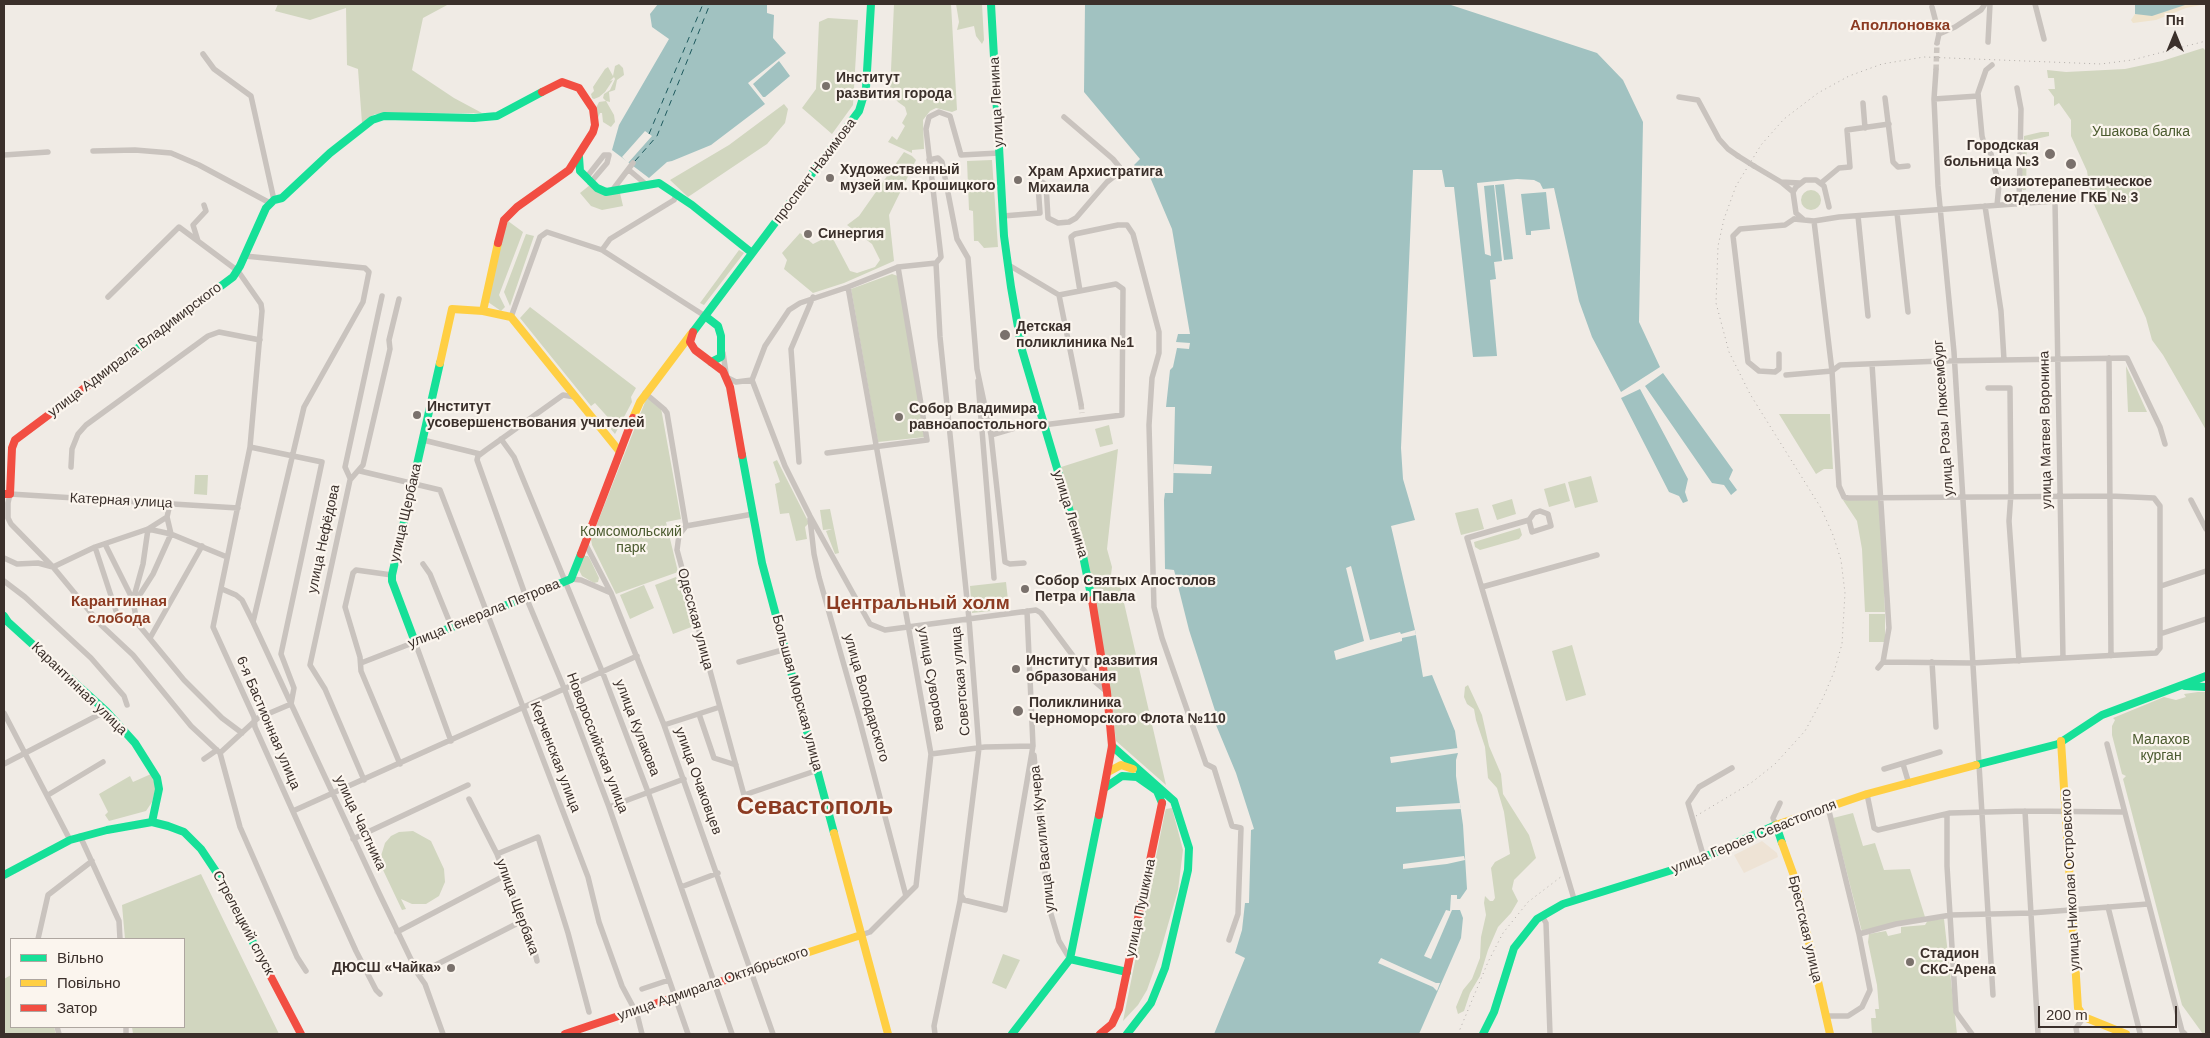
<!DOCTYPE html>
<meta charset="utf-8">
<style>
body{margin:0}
#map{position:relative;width:2210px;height:1038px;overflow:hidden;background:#f0ebe5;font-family:Helvetica,sans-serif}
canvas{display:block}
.frame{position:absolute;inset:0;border:5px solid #3b302b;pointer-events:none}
.legend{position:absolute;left:10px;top:938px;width:175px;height:90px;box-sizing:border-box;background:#fbf5ee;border:1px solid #aea6a0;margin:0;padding:6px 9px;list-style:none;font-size:15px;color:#3b302b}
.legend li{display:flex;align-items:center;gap:10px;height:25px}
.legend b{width:25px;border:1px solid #aea6a0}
.north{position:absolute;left:2150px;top:10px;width:50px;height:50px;-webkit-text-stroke:4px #fbf5ee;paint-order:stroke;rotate:0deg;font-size:14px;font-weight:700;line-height:20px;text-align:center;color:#3b302b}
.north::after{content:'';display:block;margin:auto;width:18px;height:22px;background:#3b302b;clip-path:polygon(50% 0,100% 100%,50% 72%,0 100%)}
.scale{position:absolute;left:2038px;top:1006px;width:139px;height:22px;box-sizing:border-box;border:2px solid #3b302b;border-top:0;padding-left:6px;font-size:15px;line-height:18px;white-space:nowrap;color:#3b302b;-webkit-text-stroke:4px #fbf5ee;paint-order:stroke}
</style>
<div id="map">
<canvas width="2210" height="1038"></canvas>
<div class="frame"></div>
<ul class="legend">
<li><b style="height:6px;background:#16e098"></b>Вільно</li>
<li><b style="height:6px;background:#ffcf43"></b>Повільно</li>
<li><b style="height:6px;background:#f24e42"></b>Затор</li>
</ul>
<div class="north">Пн</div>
<div class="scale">200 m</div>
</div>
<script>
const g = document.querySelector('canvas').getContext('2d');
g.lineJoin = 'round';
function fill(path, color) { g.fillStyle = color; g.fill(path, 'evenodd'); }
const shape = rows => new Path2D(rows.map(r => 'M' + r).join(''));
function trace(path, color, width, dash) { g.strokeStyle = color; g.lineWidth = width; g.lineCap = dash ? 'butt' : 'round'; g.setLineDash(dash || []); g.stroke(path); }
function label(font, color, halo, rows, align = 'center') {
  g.font = font + ' Helvetica,sans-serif'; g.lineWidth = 4.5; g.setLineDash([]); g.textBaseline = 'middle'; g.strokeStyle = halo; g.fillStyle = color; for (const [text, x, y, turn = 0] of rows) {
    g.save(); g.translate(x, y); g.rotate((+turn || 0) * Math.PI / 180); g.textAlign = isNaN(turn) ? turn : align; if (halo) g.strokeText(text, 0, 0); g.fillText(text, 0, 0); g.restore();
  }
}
fill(shape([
 [278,4,449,4,423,18,412,70,454,98,482,113,375,114,362,123,358,69,347,65,346,8,310,20,275,11],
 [894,4,951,4,957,110,952,112,936,108,930,111,923,120,924,149,912,150,912,153,888,142,892,136,897,140,905,126,902,123,907,114,905,107,898,102,890,92],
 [956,4,982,4,984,40,982,44,976,36,974,26,957,30,959,22],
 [828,18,858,20,853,105,832,134,802,108,816,89,819,22],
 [2203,48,2206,51,2206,430,2163,355,2152,340,2146,318,2091,198,2087,171,2071,136,2071,120,2059,103,2054,106,2054,97,2048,89,2055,89,2054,78,2048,78,2047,70,2066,72,2125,69,2162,61],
 [619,64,623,68,624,75,617,80,615,90,609,92,610,102,606,101,614,115,615,122,611,127,603,122,602,113,600,113,598,118,595,110,599,102,606,101,603,98,604,94,610,90,615,79,614,77,610,81,613,80,605,92,599,97,594,99,592,98,591,94,594,91,593,87,605,69,608,67,613,76,615,66],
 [784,104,788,109,785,123,767,144,688,197,670,180,729,145],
 [2041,132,2049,132,2049,136,2027,141,2026,190,2023,190,2021,187,2024,136],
 [904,152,912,156,916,160,889,215,894,261,844,283,813,293,784,269,787,260,782,253,800,233,813,244,831,235,850,271,857,273,875,267,880,260,872,244,847,225,859,216],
 [992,160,998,247,984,248,978,241,974,241,973,211,969,210,967,161],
 [590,185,620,193,623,206,602,210,591,206,580,193],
 '1801 200a10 10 0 1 1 20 0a10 10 0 1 1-20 0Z',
 [508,221,523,232,499,295,505,307,501,311,488,302,494,260],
 [526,234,534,236,510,306,504,292],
 [739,250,744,253,704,305,700,303],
 [892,274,898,276,925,437,878,442,851,289],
 [530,307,636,388,631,397,632,402,615,434,609,427,613,423,595,403,591,406,520,318],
 [2126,366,2133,381,2147,412,2128,412],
 [647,397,661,408,681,519,666,522,678,572,616,594,592,545,591,539],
 [1779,414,1830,414,1833,469,1824,469,1816,474],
 [1109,425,1113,444,1100,447,1095,429],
 [1118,449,1107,549,1112,567,1111,575,1119,581,1166,785,1116,741,1106,660,1058,468],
 [777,460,809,523,805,527,807,539,796,541,789,513,780,514,775,484,780,482,773,462],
 [195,475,208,475,207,495,194,494],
 [1591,476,1598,502,1575,508,1568,482],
 [1565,483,1570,501,1549,507,1544,489],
 [1512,499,1516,514,1497,520,1492,505],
 [1880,499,1885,612,1865,612,1862,549,1857,521,1843,500],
 [1478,508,1484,529,1461,535,1455,513],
 [830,509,839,553,835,554,826,531,832,529,823,530,820,510],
 [1520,528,1522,535,1519,539,1480,550,1475,547,1474,542],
 [582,556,588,556,590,559,599,578,598,582,594,583,582,576,579,570],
 [676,577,694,626,673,634,655,585],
 [1006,582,1009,609,972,613,970,586],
 [644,585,654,608,630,619,620,595],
 [1869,614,1885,614,1885,642,1869,642],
 [1572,645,1586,695,1566,701,1552,651],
 [1468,685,1482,715,1489,746,1501,774,1503,794,1529,835,1536,858,1514,880,1512,889,1518,901,1511,913,1498,927,1488,950,1480,976,1470,993,1464,1011,1458,1014,1456,1007,1463,990,1472,979,1480,958,1481,937,1486,915,1484,903,1485,896,1490,901,1493,901,1495,898,1491,868,1495,862,1510,854,1504,812,1497,788,1488,778,1485,747,1476,720,1474,709,1467,704,1464,697,1465,687],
 [2198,692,2206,692,2206,1034,2203,1034,2182,1005,2123,779,2126,776,2122,774,2112,735,2112,726,2115,720,2113,718,2164,697,2176,700,2186,697,2184,694],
 [151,774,156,787,152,802,146,811,109,821,105,815,108,812,99,794,130,776,133,782],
 [1172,808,1183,850,1178,890,1159,956,1147,990,1138,1005,1123,1021,1165,812,1166,809],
 [1853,813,1863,846,1875,843,1884,870,1910,869,1925,917,1862,932,1833,818],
 [413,831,431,841,444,869,445,882,439,896,426,904,412,904,401,899,406,909,402,910,374,851,377,850,381,856,385,843,391,836,399,832],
 [201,874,279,1034,133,1034,132,1027,184,1027,184,939,125,939,122,905],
 [1944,919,1957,1034,1872,1034,1871,1018,1876,1018,1875,1009,1879,1009,1877,985,1868,942,1869,934,1886,931,1888,936,1901,933,1901,927,1925,925,1928,920],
 [1003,954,1020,960,1006,989,992,983],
 [11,975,11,1027,54,1027,56,1034,4,1034,4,979]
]), '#d1d6bf');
fill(shape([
 [2179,4,2206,4,2186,8,2156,20,2133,23,2131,20,2135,14,2150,14]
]), '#efe3cc');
fill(shape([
 [1762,841,1777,853,1778,857,1744,873,1734,855]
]), '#eee3d5');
fill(shape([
 [658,4,767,4,767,13,774,15,773,38,786,53,748,83,765,104,711,145,672,161,667,162,649,178,612,150,619,125,669,39,652,27,650,14],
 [1085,4,1448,4,1597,53,1623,80,1643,122,1639,322,1660,367,1621,392,1592,337,1579,301,1554,188,1543,189,1540,183,1534,180,1517,179,1477,183,1485,254,1491,256,1484,186,1494,185,1502,261,1494,262,1496,279,1490,280,1497,356,1473,357,1454,187,1445,187,1442,170,1413,170,1401,448,1403,479,1415,520,1391,526,1415,630,1423,677,1432,675,1455,731,1458,753,1456,760,1456,776,1463,825,1467,889,1460,899,1460,910,1463,918,1461,938,1419,1034,1214,1034,1245,958,1235,953,1242,930,1245,903,1249,903,1251,830,1254,829,1236,773,1216,725,1219,723,1189,630,1174,570,1165,569,1164,500,1165,493,1173,493,1175,407,1166,407,1170,370,1173,367,1177,348,1189,349,1190,343,1176,342,1178,334,1190,334,1172,229,1147,170,1139,173,1134,165,1140,159,1084,92],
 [2132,4,2188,4,2152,16,2135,14,2135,5],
 [779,61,790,76,765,97,763,97,753,84],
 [1504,184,1513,259,1504,260,1495,185],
 [1546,192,1550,229,1531,231,1531,235,1526,235,1521,194],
 [1663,373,1733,470,1729,479,1737,490,1731,495,1724,485,1712,483,1645,386],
 [1640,389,1688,479,1685,492,1688,501,1683,503,1679,496,1669,492,1621,398]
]), '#a1c2c1');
fill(shape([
 [645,131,652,136,628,163,622,157],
 [1174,464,1212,466,1211,474,1173,473],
 [1351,566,1370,640,1400,632,1401,634,1415,630,1416,635,1402,638,1402,641,1336,660,1334,651,1364,641,1346,568],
 [1458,748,1458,753,1391,763,1390,757],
 [1460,803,1461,809,1396,812,1396,807],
 [1464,856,1465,860,1447,864,1403,869,1403,864],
 [1451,895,1457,895,1457,899,1460,899,1460,910,1452,910,1431,959,1424,956,1446,910,1450,911],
 [1381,958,1436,983,1440,983,1437,991,1433,987,1378,963]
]), '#f0ebe5');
trace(shape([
 [649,134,703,4],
 [635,161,657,136,710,4]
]), '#1f5a5e', 1, [6, 5]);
trace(shape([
 [1936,70,1937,43],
 [1081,404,1082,413]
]), '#ccc6c0', 5.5, [5.5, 3]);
trace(shape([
 [2035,4,2044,39],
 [1932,7,1939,34,1937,43],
 [1939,34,1955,27,1981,10,1985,4],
 [1988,42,1990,4],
 [203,54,214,69,251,96,274,200],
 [1992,65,1986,70,1978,93,1982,136,1985,147,1991,154,1999,185,1997,205],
 [1936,70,1934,99,1938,186,1954,352,1993,995],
 [2017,88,2021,109,2019,204],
 [1679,97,1698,100,1719,139,1728,149,1738,156],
 [1885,98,1893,162,1898,167,1908,166],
 [1934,99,1978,96],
 [1863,103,1865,128],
 [93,151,135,150,171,153,199,165,270,203],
 [4,155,48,152],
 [929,160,938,158,942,162,957,239,968,258,977,369,991,435,1005,562,1010,564,1024,563],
 [1754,166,1781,182,1793,192],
 [629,170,648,186],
 [586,178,604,155,609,155,607,163,590,183],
 [1781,182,1800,183],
 [1821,183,1839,168,1850,167,1847,130,1889,124],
 [611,192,633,163],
 [1985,206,2001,311,2004,360],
 [1897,213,1908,312],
 [1003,216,1040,213,1038,185,1042,182,1046,185,1048,218,1058,223,1069,222,1076,218,1107,182,1122,170,1113,159,1064,117],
 [1858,216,1868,316],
 [1794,219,1814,221,1839,217,2055,201,2063,658],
 [1803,219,1796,213,1793,192,1796,187,1805,180,1816,180,1824,186,1829,207],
 [1814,221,1832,371,1839,486,1844,497,1848,498,2110,496,2154,498,2160,506,2160,648,2156,653,1972,663,1883,662,1878,668],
 [198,241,193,225,206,211,204,205],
 [602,250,610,239,674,200,677,194],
 [245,256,365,268,369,272,363,302,304,407,253,622],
 [936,263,941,257,926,129,929,117,939,112,950,116,961,155,999,153],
 [1007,264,1059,295,1116,284,1123,289,1122,415,1043,425],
 [848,287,931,754,916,886,870,932,861,935],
 [1080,291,1071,237,1075,234,1118,225,1127,225,1133,234,1159,332,1159,353,1152,378,1149,425,1154,607,1162,638,1206,764,1214,768,1232,826,1241,828,1238,914,1229,940],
 [1059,295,1081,404],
 [108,297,179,227,238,271,261,304,262,311,250,447,213,627,254,717,255,727,312,854,356,951,376,990,380,994],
 [511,317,540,237,547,232,602,250,705,316],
 [723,353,726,373],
 [1779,354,1779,369,1775,372,1759,371,1748,362,1733,236,1740,229,1785,225,1794,219],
 [2109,358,2111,656],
 [1872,364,1889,628,1883,662],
 [1786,375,1832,371,1840,365,1941,361,2127,358,2160,427,2165,444],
 [728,378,736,382,752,380],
 [752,380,785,466,810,516,870,624,885,630,1036,610,1041,613,1088,676,1107,692],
 [752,380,765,346,789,310,800,303,848,287,898,267,936,263],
 [978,381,994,578],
 [1988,388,2010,388,2011,493,2009,521,2019,661],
 [645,393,664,409,667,413,686,526],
 [575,397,563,395,486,450,478,456,477,460,526,597,564,688,609,807,688,1034],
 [991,435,1042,420],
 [501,439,514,457,602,671,648,792,732,1034],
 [423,440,480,454],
 [827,453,927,440,898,267],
 [799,462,791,349,813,297],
 [71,467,72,449,78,434,86,425,208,336,219,332,260,340],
 [360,471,440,490,588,877,599,922,622,986,637,1014,642,1034],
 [350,478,345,467,382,296],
 [2191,500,2206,529],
 [810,519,814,554,819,577,859,718,906,896],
 [1529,520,1532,532,1551,526,1548,514,1540,511,1534,513,1529,520,1467,538,1574,899],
 [686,526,679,535,677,550,744,795,818,770],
 [686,526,753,514],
 [585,543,611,593,664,725,773,1034],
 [105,544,133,600,137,623,184,680,222,718,242,733],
 [95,547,116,611],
 [4,558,17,564,38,563,53,567],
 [423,564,430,574,452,628],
 [53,567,95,547,148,529,167,517,170,504],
 [392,575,356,570,353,573,345,607,360,657,361,671,400,764],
 [571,579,581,580,611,593],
 [4,581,25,597,91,658,124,696,127,705],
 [2161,586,2206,571],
 [1482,587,1597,555],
 [222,589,236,595,242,600,253,622,379,893,418,974,425,984,443,1034],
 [133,600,143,564,148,529,171,534,227,557],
 [133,600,139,596,153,574,171,534,167,517],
 [2160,634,2206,619],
 [150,638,202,546],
 [739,662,786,649],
 [1932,662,1936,727],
 [361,663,415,642,451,741],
 [4,713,70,840],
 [699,714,714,758,736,765],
 [664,725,720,707],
 [2107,744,2182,1031,2185,1034],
 [220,753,191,726,133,655,101,625,53,567,11,524,8,518,8,503,10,494,238,508],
 [220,753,258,718,291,704,294,688,281,654,322,462,250,447],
 [220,753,240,827,297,957,306,971],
 [931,754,985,747,1033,746],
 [1034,755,1048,904,1059,941,1070,959],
 [204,759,217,750],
 [4,764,106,711],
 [1903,764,1909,784],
 [1884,769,1940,752],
 [364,780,325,689,310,665,350,480,363,465,390,349,389,340,399,299],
 [1867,794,1874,828,1878,830,1950,813,2025,811,2123,812],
 [48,795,103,762],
 [469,799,497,854,522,921,532,940,537,961],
 [609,807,684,779],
 [293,811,637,656],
 [2025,811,2038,1034],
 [1947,815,1947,866,1956,1012,1972,1034],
 [1776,825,1773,818,1780,803],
 [80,836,119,921,120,939],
 [353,839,468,785],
 [497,854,538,837,568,933,589,1012],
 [1704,858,1688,803,1699,787,1732,768],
 [681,887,718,873],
 [961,895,964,900,1005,910,1033,746,1027,611],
 [2108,907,2140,1033],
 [1542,916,1546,923,1550,1034],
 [397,932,504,876],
 [1859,934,1896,924,1951,915,2031,913,2148,904],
 [38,939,48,895,92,861],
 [418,974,522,921],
 [642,989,669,980],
 [1825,1016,1848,1016,1862,1007,1870,990,1859,934,1828,807],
 [57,1027,59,1034],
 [126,1027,126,1034],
 [935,1034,934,1026,960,901,979,748,969,619,940,337,936,263],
 [2077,1034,2076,1028,2084,1017]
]), '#c9c3be', 5.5);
trace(shape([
 [991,4,1004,236,1011,287,1022,350,1083,556,1092,600],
 [579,157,580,171,597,188,606,192,659,183,692,205,752,253],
 [705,316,718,326,721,336,721,357,711,362],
 [693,332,859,111,866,88,871,4],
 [118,363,233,277,240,266,266,208,274,200,282,198,330,153,372,120,384,116,474,118,497,116,542,92],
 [440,363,392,575,392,581,415,642,571,579,581,554],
 [742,455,762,563,834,833],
 [4,616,8,622,106,711,135,743,157,778,159,789,152,822],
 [2185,686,2206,687],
 [1112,746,1174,801,1189,848,1188,870,1165,968,1151,1003,1127,1034],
 [1976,765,2058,744,2102,715,2206,676],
 [1106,787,1122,776,1137,777,1157,791,1162,803],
 [4,875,70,840,107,830,152,822,168,826,184,832,201,849,219,876,260,956],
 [1070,959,1127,972],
 [1012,1034,1070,959,1099,815],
 [1483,1034,1494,1012,1514,948,1537,919,1563,904,1685,866,1776,825,1782,843]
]), '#16e098', 8);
trace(shape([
 [483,311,498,243],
 [440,363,452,309,483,311,511,317,620,452],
 [633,418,640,402,691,334],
 [2061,741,2078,1008,2084,1017,2126,1034],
 [1108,772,1121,765,1133,769],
 [1776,825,1867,794,1976,765],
 [834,833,888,1034],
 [1782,843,1794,876,1830,1034],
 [794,957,861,935]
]), '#ffcf43', 8);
trace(shape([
 [498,243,504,220,517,207,569,170,593,132,595,125,593,109,579,88,562,82,542,92],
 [693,332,690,342,695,350,723,371,730,387,742,455],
 [4,494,10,494,12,448,15,440,118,363],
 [581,554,633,418],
 [1092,600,1107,692,1112,746,1099,815],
 [260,956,301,1034],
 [565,1034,794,957],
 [1100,1034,1112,1024,1119,1009,1162,803]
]), '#f24e42', 8);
trace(shape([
 [1696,816,1751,783,1775,764,1805,731,1823,698,1834,672,1842,644,1845,593,1841,560,1833,535,1821,508,1750,394,1729,352,1716,303,1718,246,1724,219,1736,186,1761,145,1784,119,1818,93,1849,76,1882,64,1924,57,2101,64,2132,60,2206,41],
 [1458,1034,1488,962,1503,933,1528,902,1562,876]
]), '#b1aca8', 1, [1, 4]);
trace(shape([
 [1738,156,1754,166]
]), '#c9c3be', 5.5);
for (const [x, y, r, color] of [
 [826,86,5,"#7a716c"],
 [2050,154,6,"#7a716c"],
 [2071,164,6,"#7a716c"],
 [830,178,5,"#7a716c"],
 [1018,180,5,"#7a716c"],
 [808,234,5,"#7a716c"],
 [1005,335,6,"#7a716c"],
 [417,415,5,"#7a716c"],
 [899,417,5,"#7a716c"],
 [1025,589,5,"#7a716c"],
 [1016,669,5,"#7a716c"],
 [1018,711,6,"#7a716c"],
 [1910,962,5,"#7a716c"],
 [451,968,5,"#7a716c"]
]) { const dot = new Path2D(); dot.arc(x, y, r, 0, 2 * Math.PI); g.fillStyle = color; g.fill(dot); trace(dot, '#fbf5ee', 2); }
label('bold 14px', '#3b302b', '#fbf5ee', [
 ["Институт",836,78],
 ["развития города",836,94],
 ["Городская",2039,146,"right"],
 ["больница №3",2039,162,"right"],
 ["Художественный",840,170],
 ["музей им. Крошицкого",840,186],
 ["Храм Архистратига",1028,172],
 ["Михаила",1028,188],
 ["Физиотерапевтическое",2071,182,"center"],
 ["отделение ГКБ № 3",2071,198,"center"],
 ["Синергия",818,234],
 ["Детская",1016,327],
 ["поликлиника №1",1016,343],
 ["Институт",427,407],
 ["усовершенствования учителей",427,423],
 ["Собор Владимира",909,409],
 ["равноапостольного",909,425],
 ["Собор Святых Апостолов",1035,581],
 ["Петра и Павла",1035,597],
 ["Институт развития",1026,661],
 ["образования",1026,677],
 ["Поликлиника",1029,703],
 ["Черноморского Флота №110",1029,719],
 ["Стадион",1920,954],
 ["СКС-Арена",1920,970],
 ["ДЮСШ «Чайка»",441,968,"right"]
], 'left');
label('14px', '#3b302b', '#fbf5ee', [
 ["улица Ленина",997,102,-93],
 ["проспект Нахимова",815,171,-53],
 ["улица Адмирала Владимирского",135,350,-37],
 ["улица Розы Люксембург",1944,418,-94],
 ["улица Матвея Воронина",2046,430,-91],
 ["Катерная улица",121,501,3],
 ["улица Щербака",406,513,-77],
 ["улица Ленина",1070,514,73],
 ["улица Нефёдова",324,539,-78],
 ["улица Генерала Петрова",484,614,-22],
 ["Одесская улица",695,619,75],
 ["улица Суворова",931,679,80],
 ["Советская улица",961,681,-95],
 ["Карантинная улица",79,689,44],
 ["Большая Морская улица",797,693,75],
 ["улица Володарского",866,698,74],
 ["6-я Бастионная улица",268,723,67],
 ["улица Кулакова",637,728,69],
 ["Новороссийская улица",597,743,69],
 ["Керченская улица",555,757,69],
 ["улица Очаковцев",698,781,70],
 ["улица Частника",360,823,65],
 ["улица Героев Севастополя",1754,837,-22],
 ["улица Василия Кучера",1043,839,-96],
 ["улица Николая Островского",2071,880,-93],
 ["улица Щербака",517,907,70],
 ["улица Пушкина",1141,908,-78],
 ["Стрелецкий спуск",243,923,62],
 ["Брестская улица",1805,929,77],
 ["улица Адмирала Октябрьского",713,984,-19]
]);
label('14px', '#4a5a2e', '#fbf5ee', [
 ["Ушакова балка",2141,132],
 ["Комсомольский",631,532],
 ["парк",631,548],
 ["Малахов",2161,740],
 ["курган",2161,756]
]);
label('bold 15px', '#8c3b22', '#fbf5ee', [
 ["Аполлоновка",1900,26],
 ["Карантинная",119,602],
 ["слобода",119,619]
]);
label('bold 19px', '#8c3b22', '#fbf5ee', [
 ["Центральный холм",918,604]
]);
label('bold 24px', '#8c3b22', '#fbf5ee', [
 ["Севастополь",815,807]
]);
</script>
